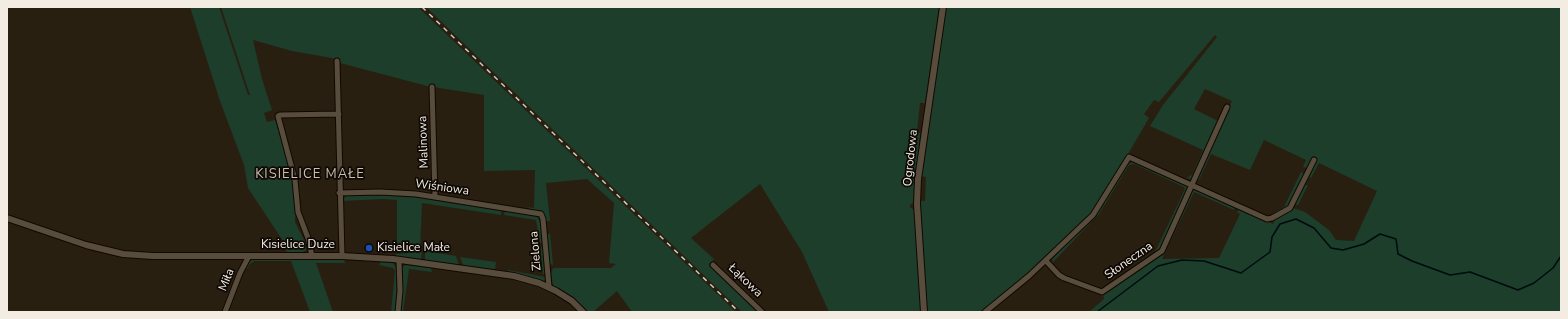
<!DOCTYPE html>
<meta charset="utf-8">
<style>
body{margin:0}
#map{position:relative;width:1568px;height:319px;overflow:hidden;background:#291f11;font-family:"Nunito Sans",sans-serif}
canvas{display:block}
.frame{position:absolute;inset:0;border:8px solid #f3ece3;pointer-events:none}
</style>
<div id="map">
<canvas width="1568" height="319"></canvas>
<div class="frame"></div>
</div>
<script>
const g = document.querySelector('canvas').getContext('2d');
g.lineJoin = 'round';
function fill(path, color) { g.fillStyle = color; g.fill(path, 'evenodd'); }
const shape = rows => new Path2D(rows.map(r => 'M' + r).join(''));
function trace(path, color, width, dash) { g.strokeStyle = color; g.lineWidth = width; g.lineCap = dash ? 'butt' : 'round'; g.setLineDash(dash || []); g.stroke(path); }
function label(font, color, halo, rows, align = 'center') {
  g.font = font + ' "Nunito Sans",sans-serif'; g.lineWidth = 3.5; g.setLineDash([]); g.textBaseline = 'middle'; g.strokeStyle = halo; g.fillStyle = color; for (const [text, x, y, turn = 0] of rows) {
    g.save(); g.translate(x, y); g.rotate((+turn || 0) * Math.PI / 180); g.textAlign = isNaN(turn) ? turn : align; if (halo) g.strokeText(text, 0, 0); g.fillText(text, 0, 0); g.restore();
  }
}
fill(shape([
 [190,7,219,7,248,95,250,95,221,7,418,7,736,312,632,312,617,291,593,312,589,312,568,294,553,285,551,274,553,268,611,268,616,264,609,263,614,203,587,179,546,183,550,221,546,221,545,216,540,210,532,210,526,207,534,208,535,170,484,171,484,95,427,86,340,63,332,58,292,51,253,40,262,79,272,110,264,113,267,122,275,120,286,153,296,196,295,222,307,246,306,250,302,253,287,253,283,241,248,188,244,165,220,101],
 [426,7,939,7,925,103,920,103,917,132,920,133,914,202,910,205,910,207,914,210,922,312,829,312,802,252,760,184,691,238,714,259,709,265,758,312,742,312],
 [946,7,1561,7,1561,312,1089,312,1104,299,1104,297,1101,295,1164,254,1193,190,1196,190,1235,207,1234,210,1194,192,1162,259,1219,258,1240,214,1237,212,1239,209,1273,224,1276,218,1293,208,1305,212,1329,230,1336,240,1354,241,1377,191,1319,163,1311,178,1308,176,1316,158,1314,157,1307,168,1303,167,1306,160,1264,140,1250,170,1211,154,1199,180,1197,179,1232,101,1205,89,1194,109,1218,121,1192,179,1186,178,1192,175,1203,150,1150,126,1163,105,1217,37,1215,35,1159,102,1154,100,1144,114,1149,118,1110,185,1090,214,1070,235,1033,270,982,312,927,312,920,201,925,201,926,177,921,176],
 [1133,162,1187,186,1187,193,1160,249,1151,256,1155,252,1185,189,1184,187,1134,164,1129,165,1099,214,1054,261,1053,263,1052,259,1096,215,1127,164],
 [1301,172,1304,174,1304,176,1289,206,1276,213,1275,212,1284,207],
 [1304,185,1308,185,1298,205,1295,204],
 [380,194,416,196,501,210,501,215,422,203,420,249,395,252,395,247,390,243,397,244,397,200,383,199,342,201,346,196],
 [505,211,533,215,537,217,541,223,543,243,540,243,536,220,504,215],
 [547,234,550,234,553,265,549,264],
 [540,247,543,247,546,275,543,274],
 [425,251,456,256,459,265,425,262],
 [422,252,421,260,396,256,396,254],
 [460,257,496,262,495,269,492,270,465,266,463,265],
 [254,259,344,259,345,263,316,263,333,312,310,312,291,261,254,261,249,265,248,268,246,268,249,262],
 [381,262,393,263,397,269,398,291,395,312,391,312,395,271,393,268,379,265],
 [405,265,431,268,432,272,409,269,403,312,400,312,403,281,402,268],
 [508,270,545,277,546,279,543,281,531,277,508,272]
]), '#1c3e2b');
trace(shape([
 [1097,312,1158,266,1182,260,1204,261,1241,273,1270,252,1272,237,1280,224,1296,219,1314,228,1331,248,1343,250,1364,244,1380,234,1396,239,1398,254,1412,261,1450,275,1470,272,1518,290,1534,283,1553,268,1561,256]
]), '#000b0f', 1.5);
const minor = shape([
 [337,61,342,256],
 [432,87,435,197],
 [339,193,380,192,416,194,541,214,543,219,549,287],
 [312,256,308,238,298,212,295,180,278,116,280,115,339,114],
 [1046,261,1059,275,1064,278,1102,292,1162,251,1227,107],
 [713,265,762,312],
 [225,312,240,273,249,256],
 [398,312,400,291,399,261],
 [985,312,1029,276,1093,215,1129,157,1267,219,1272,218,1290,208,1314,160]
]);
const tertiary = shape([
 [7,218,86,245,123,254,153,256,342,256,393,259,514,276,539,283,556,291,572,301,583,312],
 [924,312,917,204,918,179,943,7]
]);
trace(minor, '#120801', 7);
trace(tertiary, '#120801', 8);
trace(minor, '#584c3d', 5);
trace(tertiary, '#584c3d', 6);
trace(shape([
 [422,7,739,312]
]), '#cfc8be', 1.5, [5, 5]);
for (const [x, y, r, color] of [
 [369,248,4,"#1a4fb4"]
]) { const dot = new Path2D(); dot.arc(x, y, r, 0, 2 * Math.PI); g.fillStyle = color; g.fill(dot); trace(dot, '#0e0905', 1.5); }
label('12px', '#f3ece3', '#0e0905', [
 ["Malinowa",424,142,-92],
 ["Ogrodowa",911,158,-84],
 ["Wiśniowa",442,188,8],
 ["Kisielice Duże",298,245],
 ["Zielona",536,251,-95],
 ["Słoneczna",1129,261,-35],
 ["Miła",227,280,-68],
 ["Łąkowa",745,281,44]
]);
label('12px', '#f3ece3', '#0e0905', [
 ["Kisielice Małe",377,248]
], 'left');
g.letterSpacing = '1px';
label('13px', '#cebfae', '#0e0905', [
 ["KISIELICE MAŁE",310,175]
]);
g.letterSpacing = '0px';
</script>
